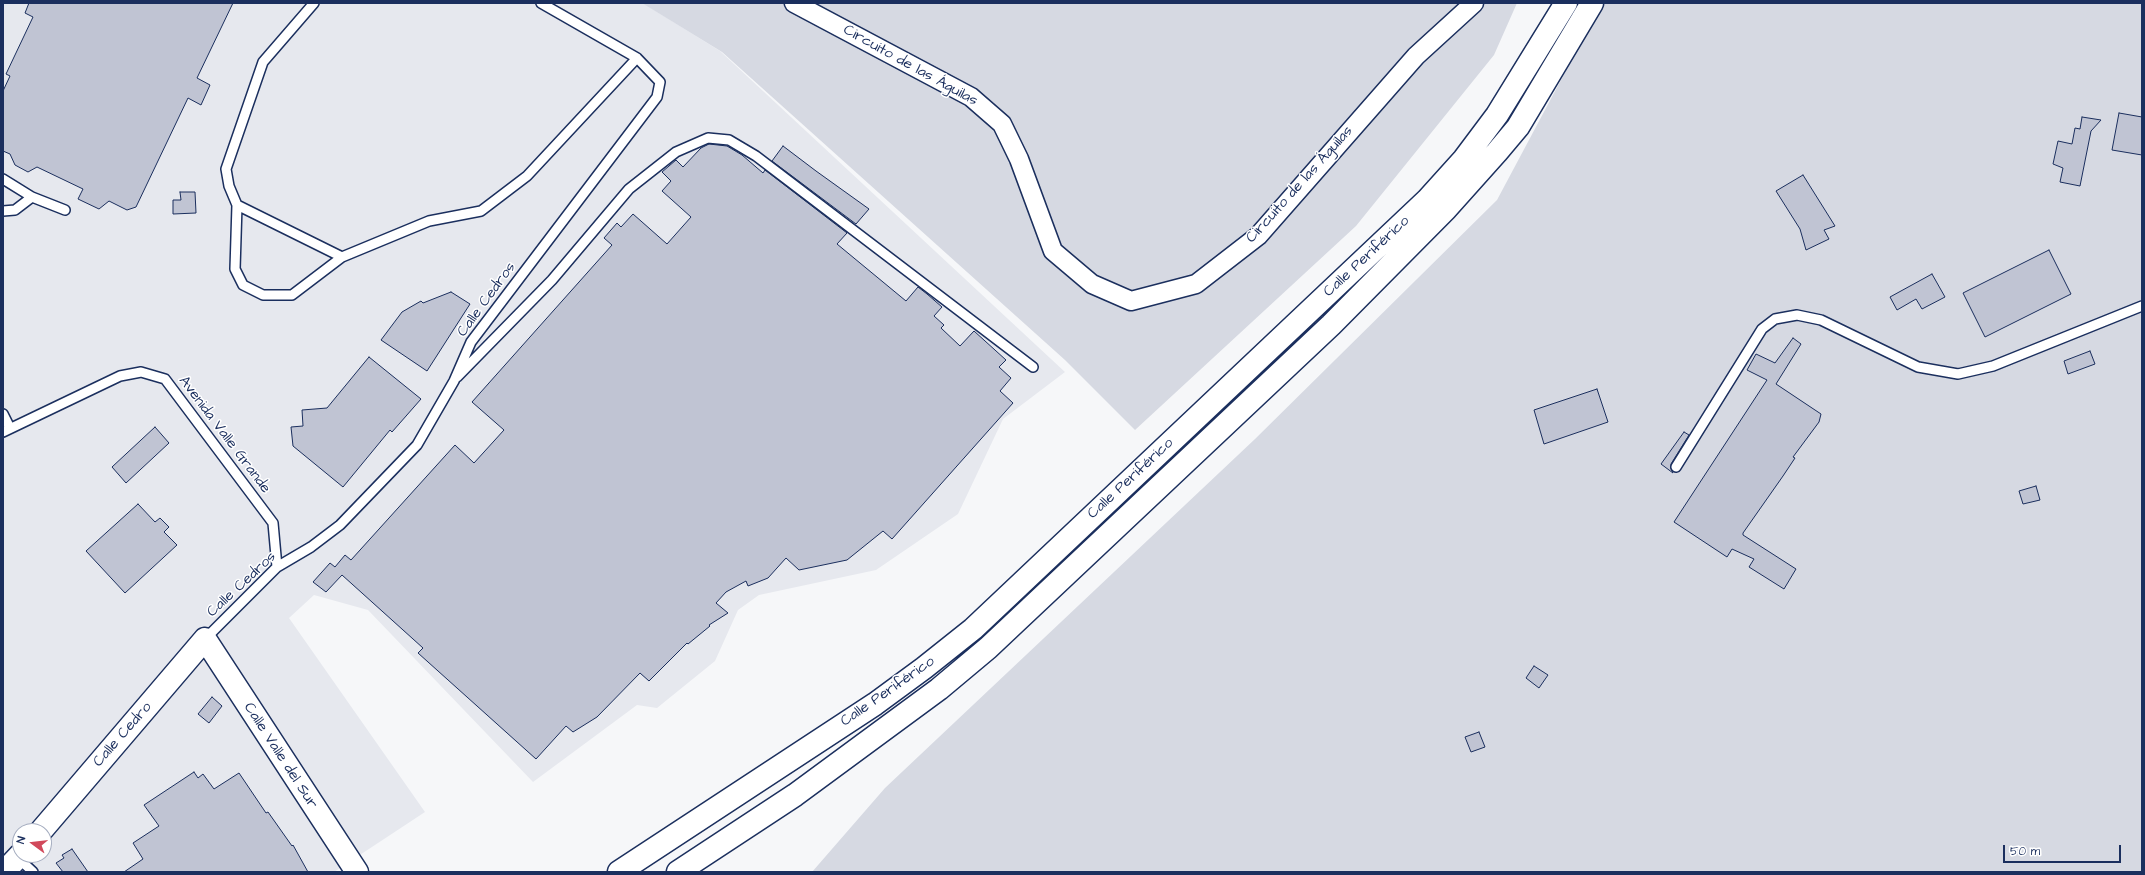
<!DOCTYPE html>
<meta charset="utf-8">
<style>
body{margin:0}
#map{position:relative;width:2145px;height:875px;overflow:hidden;background:#f6f7f9;font-family:"Architects Daughter",sans-serif}
canvas{display:block}
.frame{position:absolute;inset:0;border:4px solid #1b2f5e;pointer-events:none}
.north{position:absolute;left:12px;top:823px;width:40px;height:40px;box-sizing:border-box;background:#fff;border:1px solid #a4acbf;border-radius:50%;rotate:285deg;font-size:11px;font-weight:700;line-height:16px;text-align:center;color:#1b2f5e}
.north::after{content:'';display:block;margin:auto;width:14px;height:18px;background:#d1495b;clip-path:polygon(50% 0,100% 100%,50% 72%,0 100%)}
.scale{position:absolute;left:2003px;top:845px;width:118px;height:18px;box-sizing:border-box;border:2px solid #1b2f5e;border-top:0;padding-left:5px;font-size:12px;line-height:14px;white-space:nowrap;color:#1b2f5e;-webkit-text-stroke:3px #fff;paint-order:stroke}
</style>
<div id="map">
<canvas width="2145" height="875"></canvas>
<div class="frame"></div>
<div class="north">N</div>
<div class="scale">50 m</div>
</div>
<script>
const g = document.querySelector('canvas').getContext('2d');
g.lineJoin = 'round';
function fill(path, color) { g.fillStyle = color; g.fill(path, 'evenodd'); }
const shape = rows => new Path2D(rows.map(r => 'M' + r).join(''));
function trace(path, color, width, dash) { g.strokeStyle = color; g.lineWidth = width; g.lineCap = dash ? 'butt' : 'round'; g.setLineDash(dash || []); g.stroke(path); }
function label(font, color, halo, rows, align = 'center') {
  g.font = font + ' "Architects Daughter",sans-serif'; g.lineWidth = 3; g.setLineDash([]); g.textBaseline = 'middle'; g.strokeStyle = halo; g.fillStyle = color; for (const [text, x, y, turn = 0] of rows) {
    g.save(); g.translate(x, y); g.rotate((+turn || 0) * Math.PI / 180); g.textAlign = isNaN(turn) ? turn : align; if (halo) g.strokeText(text, 0, 0); g.fillText(text, 0, 0); g.restore();
  }
}
fill(shape([
 [3,3,643,3,720,51,1065,372,1003,419,958,514,876,570,759,595,738,610,715,661,657,708,637,705,533,782,368,610,314,595,289,618,425,812,334,872,3,872],
 [20,831,44,831,44,855,20,855]
]), '#e6e8ee');
fill(shape([
 [642,3,1517,3,1494,55,1356,226,1135,430,1065,360,722,52],
 [1602,3,2142,3,2142,872,812,872,885,788,1255,439,1497,200]
]), '#d6d9e2');
const building = shape([
 [29,3,233,3,197,78,210,85,201,105,188,98,136,207,127,210,109,201,99,209,78,199,83,189,37,167,28,172,15,165,10,154,3,151,3,91,10,76,6,74,33,17,25,13,29,3],
 [2119,113,2142,117,2142,155,2112,150,2119,113],
 [2082,117,2101,120,2091,131,2080,186,2060,182,2063,168,2053,164,2058,141,2072,144,2075,128,2080,129,2082,117],
 [709,144,727,146,742,155,763,173,765,170,847,233,837,244,906,301,918,287,927,294,942,307,934,316,944,325,941,328,960,346,974,331,1006,360,999,367,1011,378,1000,391,1013,403,892,539,883,531,847,560,799,570,786,558,768,578,748,586,746,581,726,592,716,603,728,613,709,625,710,626,688,644,687,643,649,681,640,673,597,717,573,732,566,726,536,759,418,653,423,648,342,575,326,592,313,582,330,563,335,567,345,555,351,560,455,445,474,463,504,430,472,402,612,245,604,238,617,223,621,227,633,214,667,244,691,217,662,191,671,181,662,172,676,160,683,167,701,148,709,144],
 [783,146,816,171,869,209,856,224,772,161,783,146],
 [1803,175,1835,226,1824,230,1829,239,1806,250,1800,229,1776,191,1803,175],
 [180,192,195,192,196,213,173,214,173,200,181,200,180,192],
 [2049,250,2071,294,1985,337,1963,293,2049,250],
 [1932,274,1945,297,1922,309,1916,299,1897,310,1890,297,1932,274],
 [451,292,470,304,427,371,381,340,402,312,421,301,423,303,451,292],
 [1793,338,1801,344,1776,384,1821,414,1819,422,1793,457,1795,458,1783,476,1743,533,1743,535,1796,569,1784,589,1749,567,1754,559,1732,549,1727,557,1674,522,1767,380,1747,370,1756,354,1775,363,1793,338],
 [2090,351,2095,364,2068,374,2064,361,2090,351],
 [369,357,421,399,392,432,390,430,343,487,293,446,291,427,303,426,302,410,327,408,369,357],
 [1597,389,1608,422,1544,444,1534,410,1597,389],
 [155,427,169,443,126,483,112,467,155,427],
 [1684,432,1689,435,1671,464,1671,469,1673,473,1661,464,1684,432],
 [2036,486,2040,500,2023,504,2019,491,2036,486],
 [138,504,155,522,160,518,169,527,164,532,177,545,125,593,86,551,138,504],
 [1534,666,1548,675,1539,688,1526,678,1534,666],
 [212,697,222,706,209,723,198,714,212,697],
 [1479,732,1485,747,1471,752,1465,737,1479,732],
 [194,772,198,778,203,774,214,789,239,773,266,813,268,812,292,846,293,845,308,872,124,872,143,859,133,843,159,826,144,805,194,772],
 [72,849,88,872,63,872,56,863,64,858,62,855,72,849]
]);
fill(building, '#c0c4d3');
trace(building, '#1b2f5e', 1);
const lane = shape([
 [314,3,263,62,226,169,229,186,237,205,235,269,243,285,263,295,292,295,342,257,429,221,481,211,527,176,637,58],
 [3,179,32,197,65,210],
 [237,205,342,257],
 [3,211,15,210,32,197],
 [457,377,552,280,629,189,676,152,708,138,729,140,756,156,1033,367],
 [3,414,10,428],
 [3,432,120,376,141,372,165,379,273,523,277,567],
 [1676,467,1762,329,1775,319,1797,315,1821,320,1918,367,1958,374,1993,366,2142,306],
 [205,639,277,567,311,547,340,525,417,445,454,381,471,342,657,97,660,82,637,58,541,3],
 [18,858,33,872]
]);
const street = shape([
 [794,3,971,97,1002,124,1019,159,1053,251,1092,284,1131,301,1196,284,1258,236,1416,56,1474,3]
]);
const secondary = shape([
 [41,831,205,639,357,872],
 [4,872,20,855]
]);
const highway = shape([
 [619,872,875,704,924,668,973,629,1427,200,1464,159,1497,115,1566,3],
 [678,872,795,795,939,689,988,648,1331,325,1446,209,1497,152,1518,127,1592,3]
]);
trace(lane, '#1b2f5e', 12);
trace(street, '#1b2f5e', 21);
trace(secondary, '#1b2f5e', 25);
trace(highway, '#1b2f5e', 25);
trace(lane, '#fff', 9);
trace(street, '#fff', 18);
trace(secondary, '#fff', 22);
trace(highway, '#fff', 22);
label('15px', '#1b2f5e', '#fff', [
 ["Circuito de las Águilas",910,66,29],
 ["Circuito de las Águilas",1300,185,-48],
 ["Calle Periférico",1367,257,-43],
 ["Calle Cedros",487,300,-54],
 ["Avenida Valle Grande",224,435,53],
 ["Calle Periférico",1131,479,-43],
 ["Calle Cedros",242,585,-43],
 ["Calle Periférico",888,692,-35],
 ["Calle Cedro",123,735,-49],
 ["Calle Valle del Sur",280,756,57]
]);
</script>
